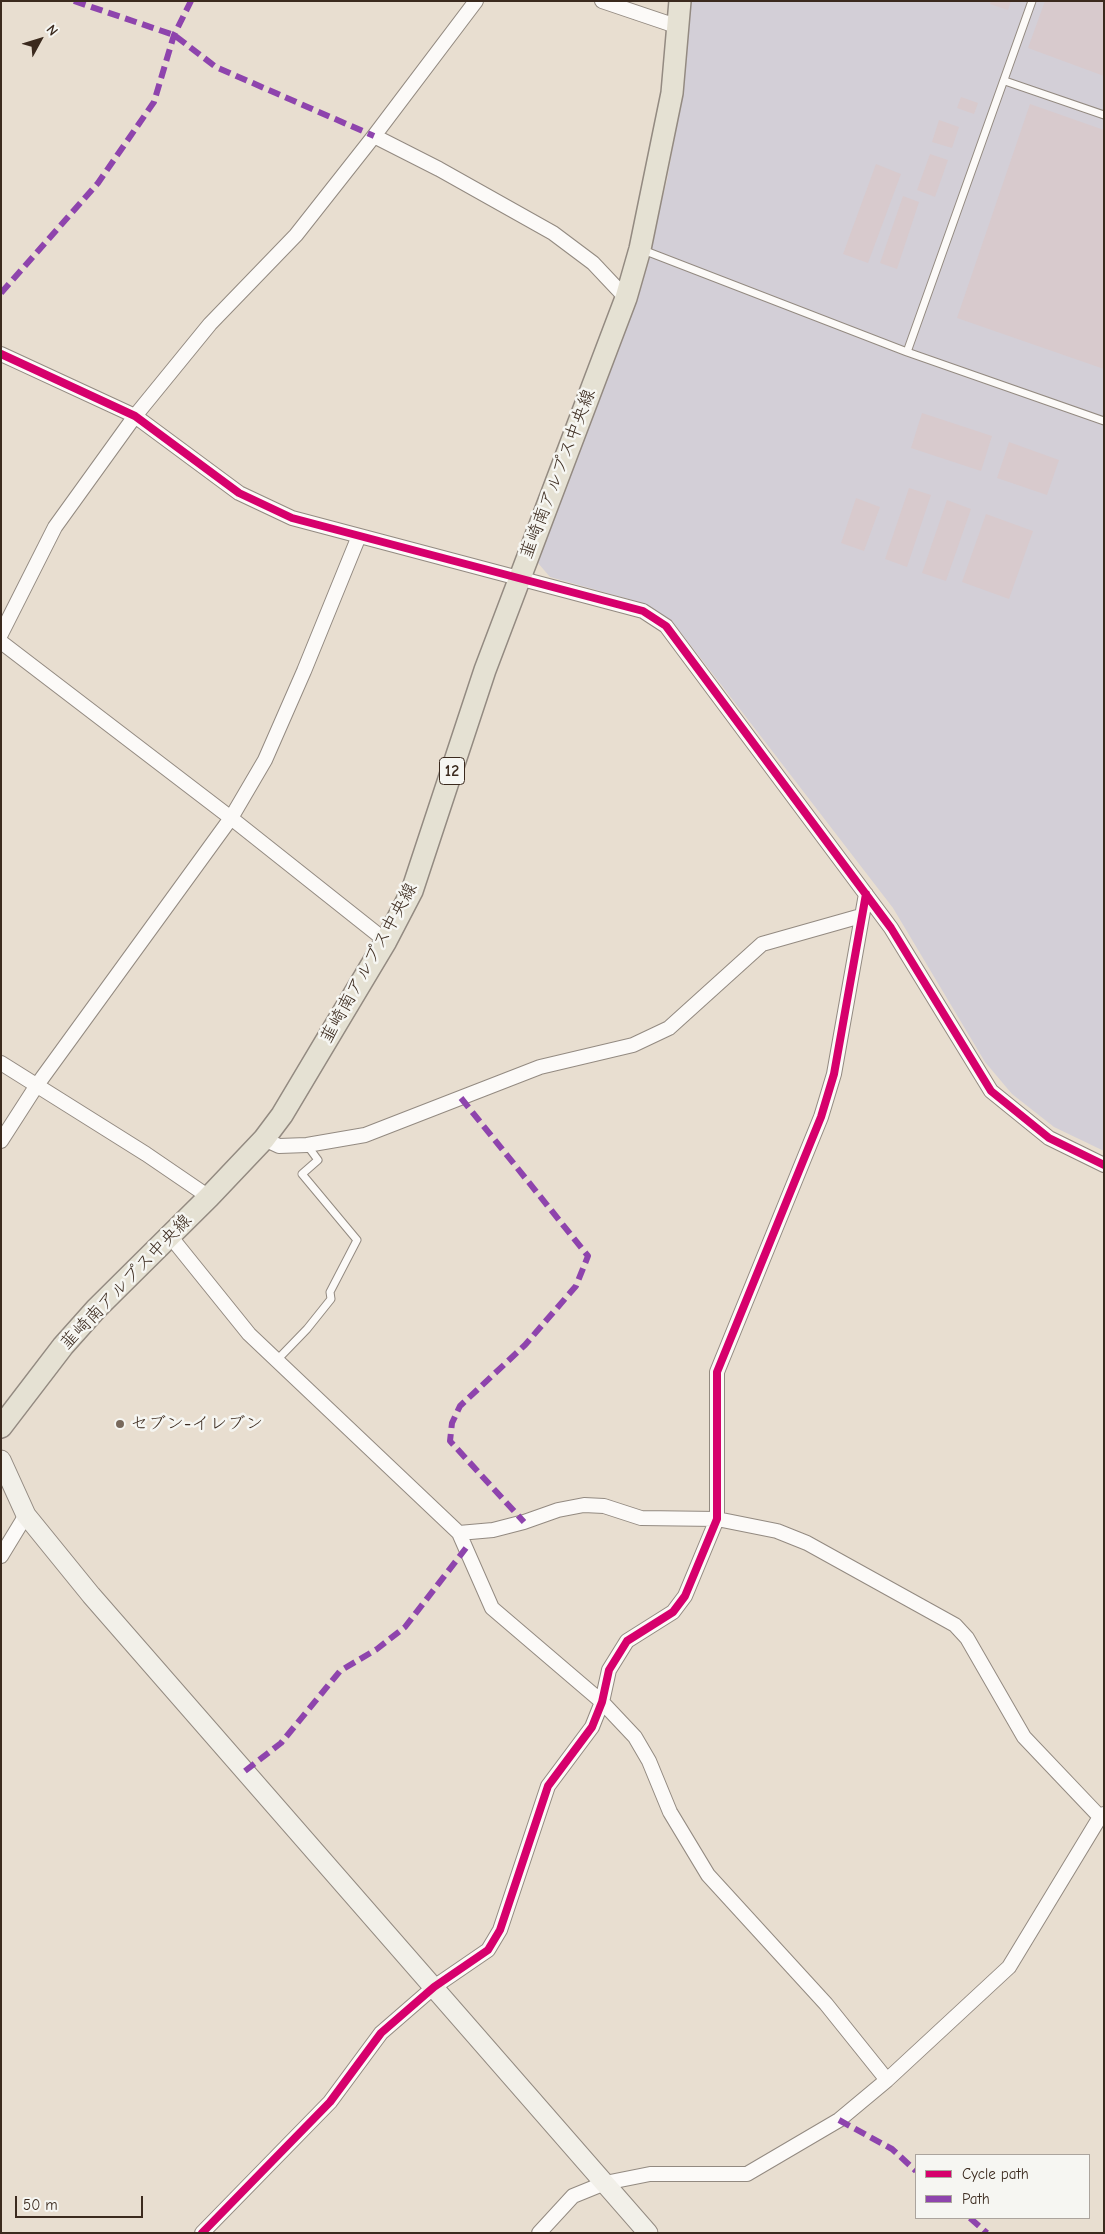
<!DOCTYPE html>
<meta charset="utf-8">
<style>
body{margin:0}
#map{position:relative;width:1105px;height:2234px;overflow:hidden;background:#e8ded0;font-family:"Comic Neue",sans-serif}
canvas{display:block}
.frame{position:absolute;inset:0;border:2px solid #3b2a1e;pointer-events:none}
.legend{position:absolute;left:915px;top:2154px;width:175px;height:65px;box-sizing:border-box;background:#f6f6f2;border:1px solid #aba49d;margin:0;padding:6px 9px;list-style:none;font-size:15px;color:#3b2a1e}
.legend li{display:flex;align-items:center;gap:10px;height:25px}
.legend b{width:25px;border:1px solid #aba49d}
.north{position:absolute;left:15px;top:15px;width:50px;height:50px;-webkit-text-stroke:4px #f6f6f2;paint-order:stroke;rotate:51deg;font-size:14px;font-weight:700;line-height:20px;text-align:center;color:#3b2a1e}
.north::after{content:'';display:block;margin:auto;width:18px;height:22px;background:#3b2a1e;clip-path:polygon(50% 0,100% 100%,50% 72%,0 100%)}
.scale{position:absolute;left:15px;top:2196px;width:128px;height:22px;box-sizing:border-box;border:2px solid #3b2a1e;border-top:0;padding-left:6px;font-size:15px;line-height:18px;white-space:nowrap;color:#3b2a1e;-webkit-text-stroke:4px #f6f6f2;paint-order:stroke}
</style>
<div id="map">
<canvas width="1105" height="2234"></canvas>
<div class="frame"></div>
<ul class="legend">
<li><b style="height:6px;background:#d6006c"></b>Cycle path</li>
<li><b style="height:6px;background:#8e44ad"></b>Path</li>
</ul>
<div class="north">N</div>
<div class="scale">50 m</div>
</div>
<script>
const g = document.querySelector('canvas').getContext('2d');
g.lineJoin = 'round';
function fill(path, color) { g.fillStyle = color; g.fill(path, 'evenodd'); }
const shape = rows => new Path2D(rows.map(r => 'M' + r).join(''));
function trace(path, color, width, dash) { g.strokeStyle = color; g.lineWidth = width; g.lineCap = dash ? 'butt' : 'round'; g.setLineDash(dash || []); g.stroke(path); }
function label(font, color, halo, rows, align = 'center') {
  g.font = font + ' "Comic Neue","Klee One",sans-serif'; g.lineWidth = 5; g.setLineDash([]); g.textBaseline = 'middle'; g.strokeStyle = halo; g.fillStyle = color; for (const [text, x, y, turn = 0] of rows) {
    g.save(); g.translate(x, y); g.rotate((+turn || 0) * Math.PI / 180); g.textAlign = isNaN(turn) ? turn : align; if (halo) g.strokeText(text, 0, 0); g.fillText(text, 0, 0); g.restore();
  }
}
fill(shape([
 [691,1,1104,1,1104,1151,1054,1127,1012,1094,985,1062,893,908,672,621,639,602,550,577,538,563,641,283,667,180,684,85]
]), '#d3cfd7');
fill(shape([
 [991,1,1011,1,1008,10,990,4],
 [1045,1,1104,1,1104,76,1028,48],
 [961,97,978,103,974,114,957,108],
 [1030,104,1104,130,1104,369,957,318],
 [939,120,959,127,952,148,932,142],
 [930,154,948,160,935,197,917,190],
 [876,164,901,174,868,263,843,254],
 [903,196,919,202,897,269,880,263],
 [922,413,992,436,981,471,911,448],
 [1009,442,1059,460,1047,495,997,478],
 [909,488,931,495,907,567,885,559],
 [856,498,880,507,864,551,841,543],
 [947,500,971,509,946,581,922,573],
 [986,514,1033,531,1009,599,962,582]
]), '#d8cacd');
const lane = shape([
 [1005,81,1104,115],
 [643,250,907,352,1104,421],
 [907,352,1032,1],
 [277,1360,307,1329,331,1299,330,1292,357,1240,302,1174,318,1160,307,1145]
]);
const street = shape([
 [602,1,679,27],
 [374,136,439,169,553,233,593,263,626,298],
 [1,354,135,416,239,493,292,518,643,611,666,626,891,928,991,1091,1049,1138,1104,1165],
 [1,634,55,527,135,416,210,324,296,235,374,136,476,1],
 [1,642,231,818,386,941],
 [1,1063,146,1154,209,1197],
 [264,1139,279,1146,307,1145,365,1135,540,1067,633,1045,669,1028,762,944,861,916],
 [1,1141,37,1085,231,818,265,760,304,671,359,536],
 [170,1236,249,1334,459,1533,492,1608,602,1702,635,1737,649,1761,670,1812,708,1875,826,2004,887,2080],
 [459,1533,493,1530,524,1522,558,1510,584,1505,604,1506,641,1518,717,1519,777,1531,807,1543,955,1625,967,1638,1024,1737,1100,1817],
 [1,1556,26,1515],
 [202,2233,330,2102,381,2033,434,1987,488,1950,500,1930,548,1786,592,1727,602,1702,609,1670,627,1641,673,1612,685,1596,717,1519,717,1372,821,1117,834,1074,866,894],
 [539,2233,573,2196,605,2183,650,2174,747,2174,839,2120,887,2080,1009,1967,1100,1817,1104,1814]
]);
const secondary = shape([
 [1,1460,26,1515,91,1595,648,2233]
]);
const primary = shape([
 [1,1427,63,1346,96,1309,209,1197,264,1139,282,1115,319,1053,386,941,412,891,485,670,626,298,640,249,672,93,680,1]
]);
trace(lane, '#938a81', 9);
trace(street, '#938a81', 16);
trace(secondary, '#938a81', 21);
trace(primary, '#938a81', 24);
trace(lane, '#fcfaf8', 7);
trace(street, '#fcfaf8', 14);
trace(secondary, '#f2f0e9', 19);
trace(primary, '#e5e1d3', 21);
trace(shape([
 [74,1,174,35,216,67,374,136],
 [1,293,98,183,154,102,174,35,191,1],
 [461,1098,588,1256,576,1286,525,1345,460,1406,452,1423,450,1441,524,1522],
 [245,1771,281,1743,340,1671,377,1649,405,1627,466,1548],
 [839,2120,892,2149,916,2171],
 [970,2218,987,2233]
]), '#8e44ad', 6, [12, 6]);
trace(shape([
 [1,354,135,416,239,493,292,518,643,611,666,626,891,928,991,1091,1049,1138,1104,1165],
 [202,2233,330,2102,381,2033,434,1987,488,1950,500,1930,548,1786,592,1727,602,1702,609,1670,627,1641,673,1612,685,1596,717,1519,717,1372,821,1117,834,1074,866,894]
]), '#d6006c', 8);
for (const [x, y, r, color] of [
 [120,1424,5,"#78695c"]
]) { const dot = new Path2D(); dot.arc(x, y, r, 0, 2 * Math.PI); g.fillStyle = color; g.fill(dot); trace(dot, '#f6f6f2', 2); }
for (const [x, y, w] of [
 [452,771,25]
]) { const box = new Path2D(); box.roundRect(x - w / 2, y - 13.5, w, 27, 4); g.fillStyle = '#f6f6f2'; g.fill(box); trace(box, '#3b2a1e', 1); }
label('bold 16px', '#3b2a1e', null, [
 ["12",452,771]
]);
label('18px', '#3b2a1e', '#f6f6f2', [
 ["韮崎南アルプス中央線",558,474,-69],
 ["韮崎南アルプス中央線",369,963,-61],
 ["韮崎南アルプス中央線",126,1282,-46]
]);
label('18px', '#3b2a1e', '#f6f6f2', [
 ["セブン-イレブン",130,1424]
], 'left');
</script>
